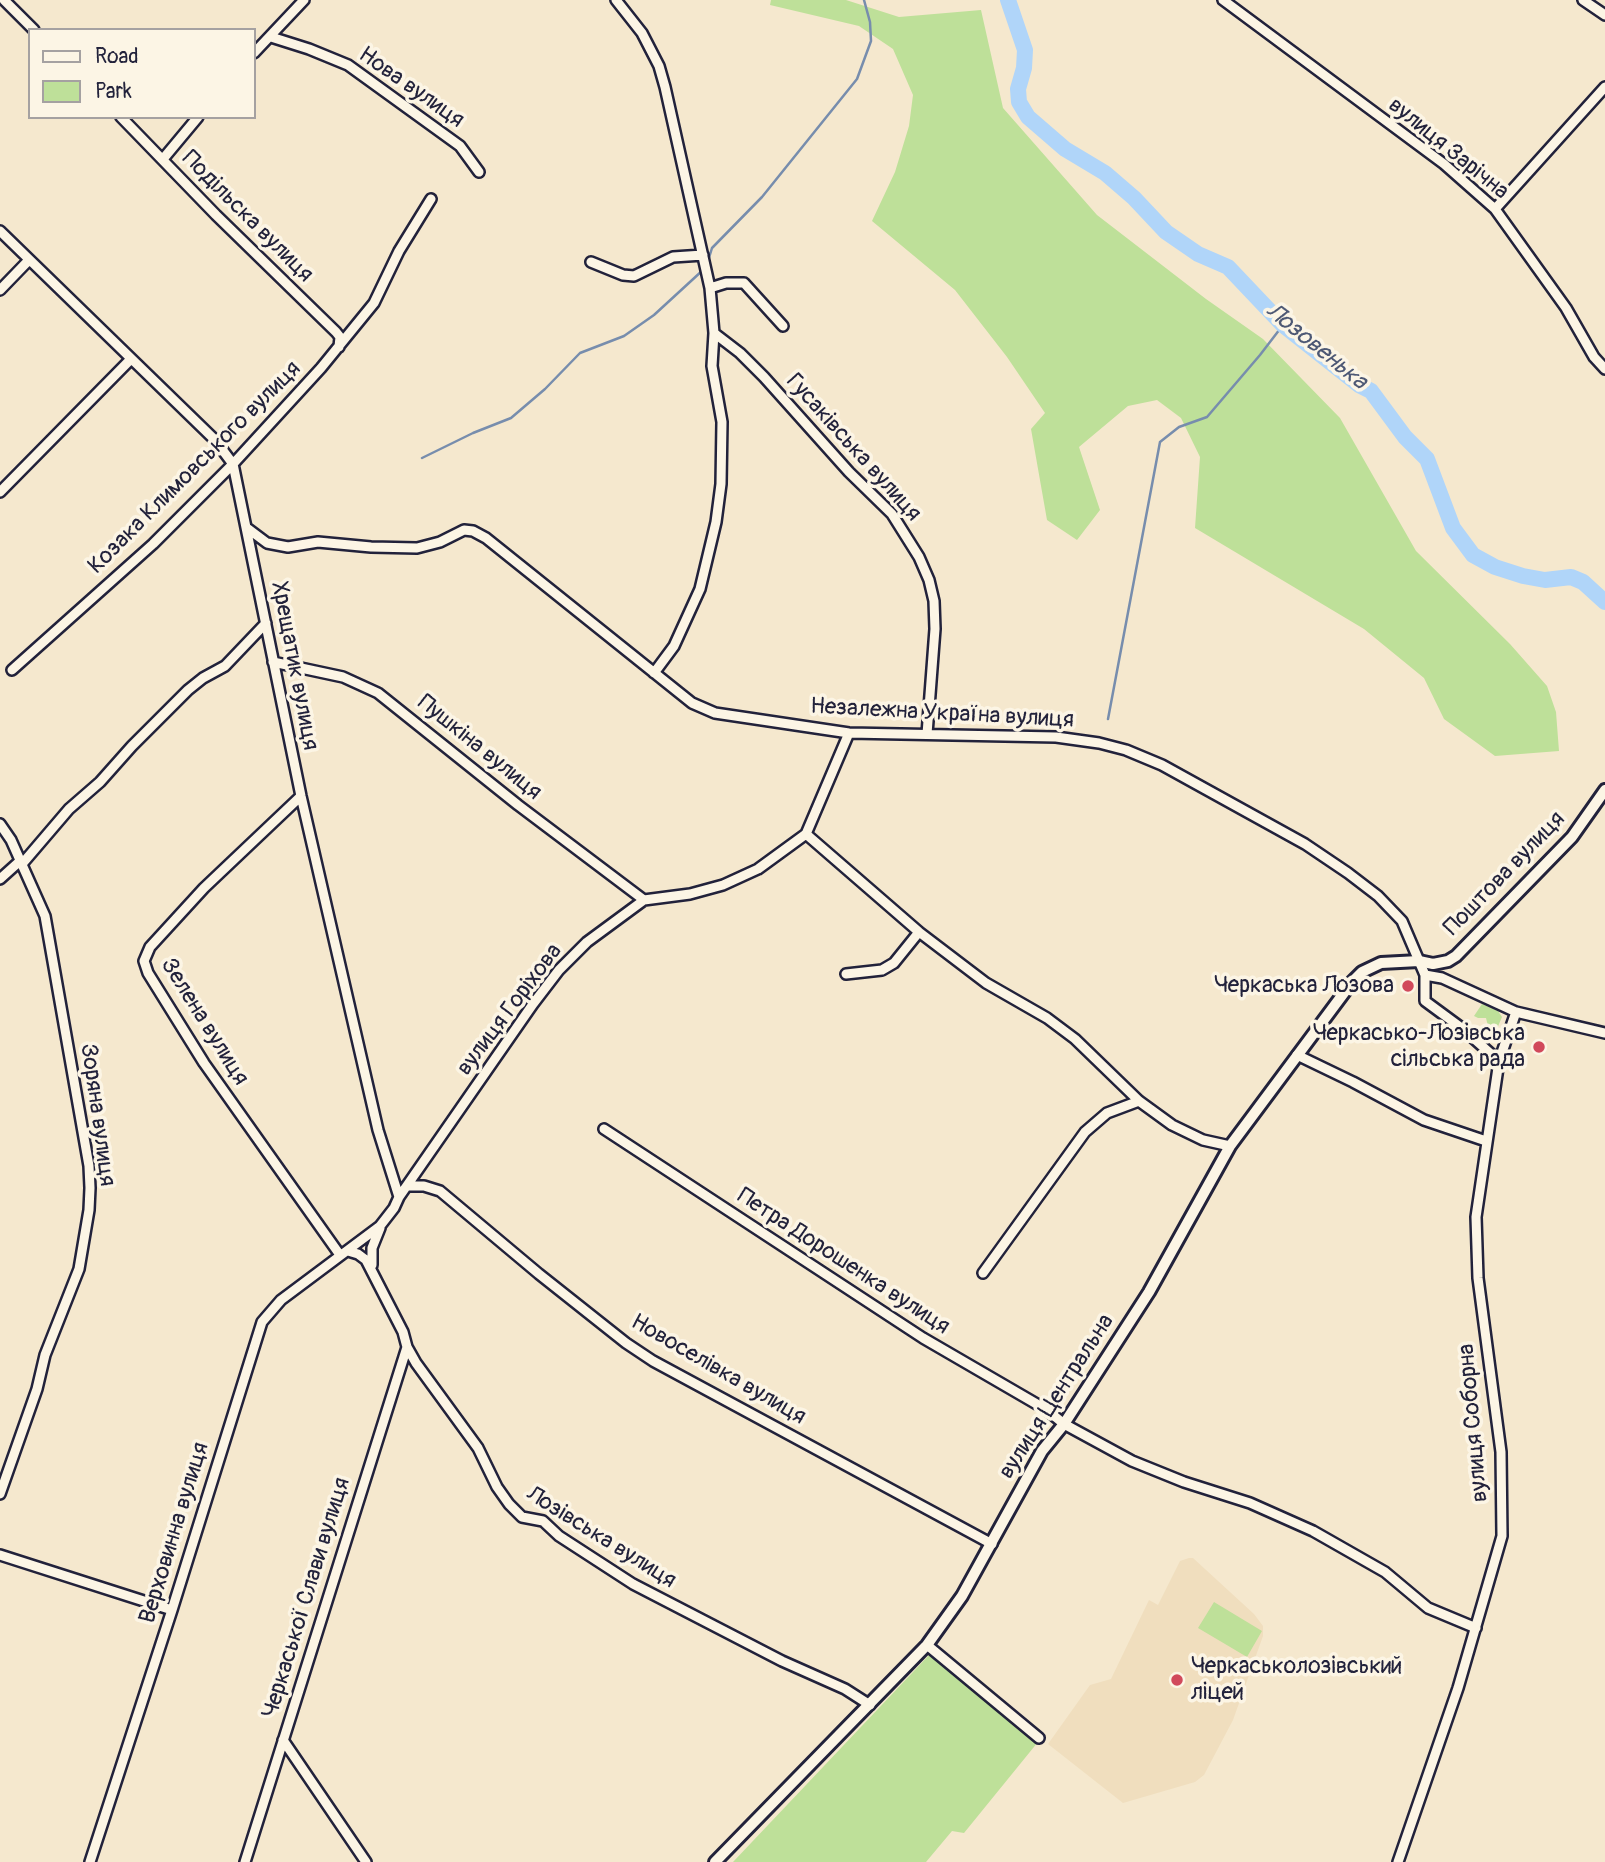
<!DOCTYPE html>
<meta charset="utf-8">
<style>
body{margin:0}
#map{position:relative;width:1605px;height:1862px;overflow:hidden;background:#f5e8ce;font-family:Pangolin,sans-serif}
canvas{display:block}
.legend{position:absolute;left:28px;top:28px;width:228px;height:91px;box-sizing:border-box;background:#fcf5e5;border:2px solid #a5a1a1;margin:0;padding:9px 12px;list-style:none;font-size:21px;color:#22223b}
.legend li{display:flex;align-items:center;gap:14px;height:35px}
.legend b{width:35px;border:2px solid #a5a1a1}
</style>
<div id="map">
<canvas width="1605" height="1862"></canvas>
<ul class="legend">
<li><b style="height:9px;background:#fcf5e5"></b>Road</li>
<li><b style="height:19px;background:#bee099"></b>Park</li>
</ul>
</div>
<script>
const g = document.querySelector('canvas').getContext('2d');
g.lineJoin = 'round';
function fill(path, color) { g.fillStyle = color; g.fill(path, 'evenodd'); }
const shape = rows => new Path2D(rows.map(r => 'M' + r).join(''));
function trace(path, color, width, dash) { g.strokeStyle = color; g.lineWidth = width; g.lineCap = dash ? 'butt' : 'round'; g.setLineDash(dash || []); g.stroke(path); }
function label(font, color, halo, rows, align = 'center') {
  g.font = font + ' Pangolin,sans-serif'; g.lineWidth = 7; g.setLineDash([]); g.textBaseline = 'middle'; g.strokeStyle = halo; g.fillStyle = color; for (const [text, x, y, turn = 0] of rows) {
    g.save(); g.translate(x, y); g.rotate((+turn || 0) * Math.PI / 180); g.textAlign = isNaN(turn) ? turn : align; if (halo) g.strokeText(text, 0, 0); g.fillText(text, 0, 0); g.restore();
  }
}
fill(shape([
 [1189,1558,1193,1558,1254,1614,1263,1626,1263,1636,1233,1720,1204,1775,1195,1782,1123,1803,1048,1744,1090,1685,1111,1679,1149,1600,1158,1605,1180,1561]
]), '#f0debe');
fill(shape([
 [771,0,846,0,899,17,981,10,1003,108,1097,215,1206,299,1263,339,1340,418,1416,551,1510,644,1547,686,1556,712,1559,751,1495,756,1444,719,1424,678,1364,629,1195,528,1200,457,1181,418,1157,400,1128,406,1079,447,1100,510,1077,540,1047,520,1031,429,1045,413,1007,357,955,290,872,221,895,172,909,126,913,95,893,49,859,26,770,5],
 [1482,1004,1498,1011,1502,1017,1496,1031,1488,1026,1486,1018,1478,1018,1474,1016],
 [1214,1602,1262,1631,1247,1657,1198,1628],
 [931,1653,1038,1742,964,1833,952,1831,926,1862,733,1862]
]), '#bee099');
trace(shape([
 [708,261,712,248,762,197,857,79,871,41,870,22,864,0],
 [422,458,473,433,511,418,545,389,580,353,624,336,654,315,703,270],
 [1108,719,1160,442,1179,427,1207,417,1260,355,1283,325]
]), '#778dad', 2.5);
trace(shape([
 [1008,0,1025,50,1024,68,1018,89,1019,102,1028,117,1065,149,1105,173,1134,198,1166,232,1198,254,1228,267,1283,325,1359,385,1371,391,1405,437,1427,459,1453,528,1473,555,1495,567,1523,576,1545,580,1571,577,1583,582,1605,602]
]), '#b0d5f9', 16);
const minor = shape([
 [4,0,34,30],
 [616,0,642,33,659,66,665,87,710,288,714,333,712,366,722,422,721,484,716,522,700,589,674,646,654,673],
 [1223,0,1444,164,1495,209,1566,308,1594,357,1605,369],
 [1583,0,1605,15],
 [271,37,309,49,348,65,460,146,479,172],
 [254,53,304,0],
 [121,117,216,215,336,332,340,337,339,347],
 [163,159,198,117],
 [1495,209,1605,87],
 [0,231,215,440,233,464,301,796,378,1130,399,1197],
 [591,262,623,275,634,276,673,257,703,255],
 [710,288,726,283,744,283,783,326],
 [0,290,29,260],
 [714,333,740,353,764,377,849,472,892,514,919,557,929,580,934,601,935,629,927,734],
 [0,492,131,359],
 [247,528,267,543,288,547,318,542,371,547,417,548,440,542,464,530,473,531,486,538,692,703,715,713,849,733,1056,737,1099,743,1126,750,1162,765,1305,844,1348,873,1378,896,1402,921,1425,975,1442,978,1516,1012,1605,1033],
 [273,662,343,677,378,693,518,805,644,900],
 [12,670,153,544,233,464,321,368,374,303,399,251,431,199],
 [301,796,204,888,150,947,144,961,148,973,204,1063,340,1255],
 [0,824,11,840,45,916,89,1166,90,1188,89,1210,79,1269,45,1355,37,1389,0,1494],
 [806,834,919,932,986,983,1047,1018,1075,1039,1139,1101,1172,1125,1203,1140,1230,1146],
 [22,864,69,809,100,782,132,746,188,690,203,678,225,666,266,623],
 [0,879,20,861],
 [846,974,882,970,894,963,919,932],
 [1425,975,1425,1001,1463,1029,1499,1061],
 [1297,1055,1353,1082,1424,1120,1486,1141],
 [604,1129,923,1338,1047,1410,1064,1424,1132,1461,1184,1482,1250,1503,1313,1531,1385,1572,1428,1608,1476,1628],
 [408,1186,424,1186,440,1191,539,1274,626,1343,653,1361,992,1544],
 [348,1251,358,1254,366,1260,403,1332,407,1347,416,1363,478,1448,497,1487,509,1504,522,1517,543,1521,559,1536,633,1584,782,1661,845,1689,870,1705],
 [372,1265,372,1248,380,1228],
 [983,1273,1085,1132,1107,1113,1139,1101],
 [0,1555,172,1610],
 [927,1645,1039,1738],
 [283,1740,366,1862],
 [90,1862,172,1610,262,1322,281,1300,380,1226,394,1208,399,1197,533,1004,559,970,587,942,644,900,690,894,723,885,758,869,806,834,849,733],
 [245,1862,407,1347],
 [1398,1862,1458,1688,1502,1536,1501,1452,1478,1278,1476,1217,1499,1061,1516,1012]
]);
const tertiary = shape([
 [715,1862,927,1645,962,1596,1042,1451,1064,1424,1149,1292,1230,1146,1352,982,1362,972,1381,963,1419,961,1433,964,1448,961,1456,956,1572,837,1605,790]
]);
trace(minor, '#22223b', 14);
trace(tertiary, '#22223b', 16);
trace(minor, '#fcf5e5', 9);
trace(tertiary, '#fcf5e5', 10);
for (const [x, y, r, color] of [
 [1408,986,7,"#d1495b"],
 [1539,1047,7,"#d1495b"],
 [1177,1680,7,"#d1495b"]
]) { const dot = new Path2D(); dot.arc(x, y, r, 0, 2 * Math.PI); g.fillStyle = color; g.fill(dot); trace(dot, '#fcf5e5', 2.5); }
label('23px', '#22223b', '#fcf5e5', [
 ["Нова вулиця",411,88,35],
 ["вулиця Зарічна",1448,149,39],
 ["Подільска вулиця",247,217,45],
 ["Гусаківська вулиця",853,448,48],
 ["Козака Климовського вулиця",195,468,-45],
 ["Хрещатик вулиця",294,666,79],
 ["Незалежна Україна вулиця",942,714,3],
 ["Пушкіна вулиця",479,748,39],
 ["Поштова вулиця",1505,874,-46],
 ["вулиця Горіхова",510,1010,-53],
 ["Зелена вулиця",204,1022,58],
 ["Зоряна вулиця",97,1115,82],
 ["Петра Дорошенка вулиця",843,1262,33],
 ["Новоселівка вулиця",718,1370,30],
 ["вулиця Центральна",1057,1397,-57],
 ["вулиця Соборна",1474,1423,-95],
 ["Верховинна вулиця",175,1533,-73],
 ["Лозівська вулиця",601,1538,32],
 ["Черкаської Слави вулиця",307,1598,-73]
]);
label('23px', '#22223b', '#fcf5e5', [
 ["Черкаська Лозова",1394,986],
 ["Черкасько-Лозівська",1525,1034],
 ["сільська рада",1525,1060],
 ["Черкаськолозівський",1191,1667,"left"],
 ["ліцей",1191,1693,"left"]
], 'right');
label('italic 24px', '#4d5874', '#fcf5e5', [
 ["Лозовенька",1316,347,39]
]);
</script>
